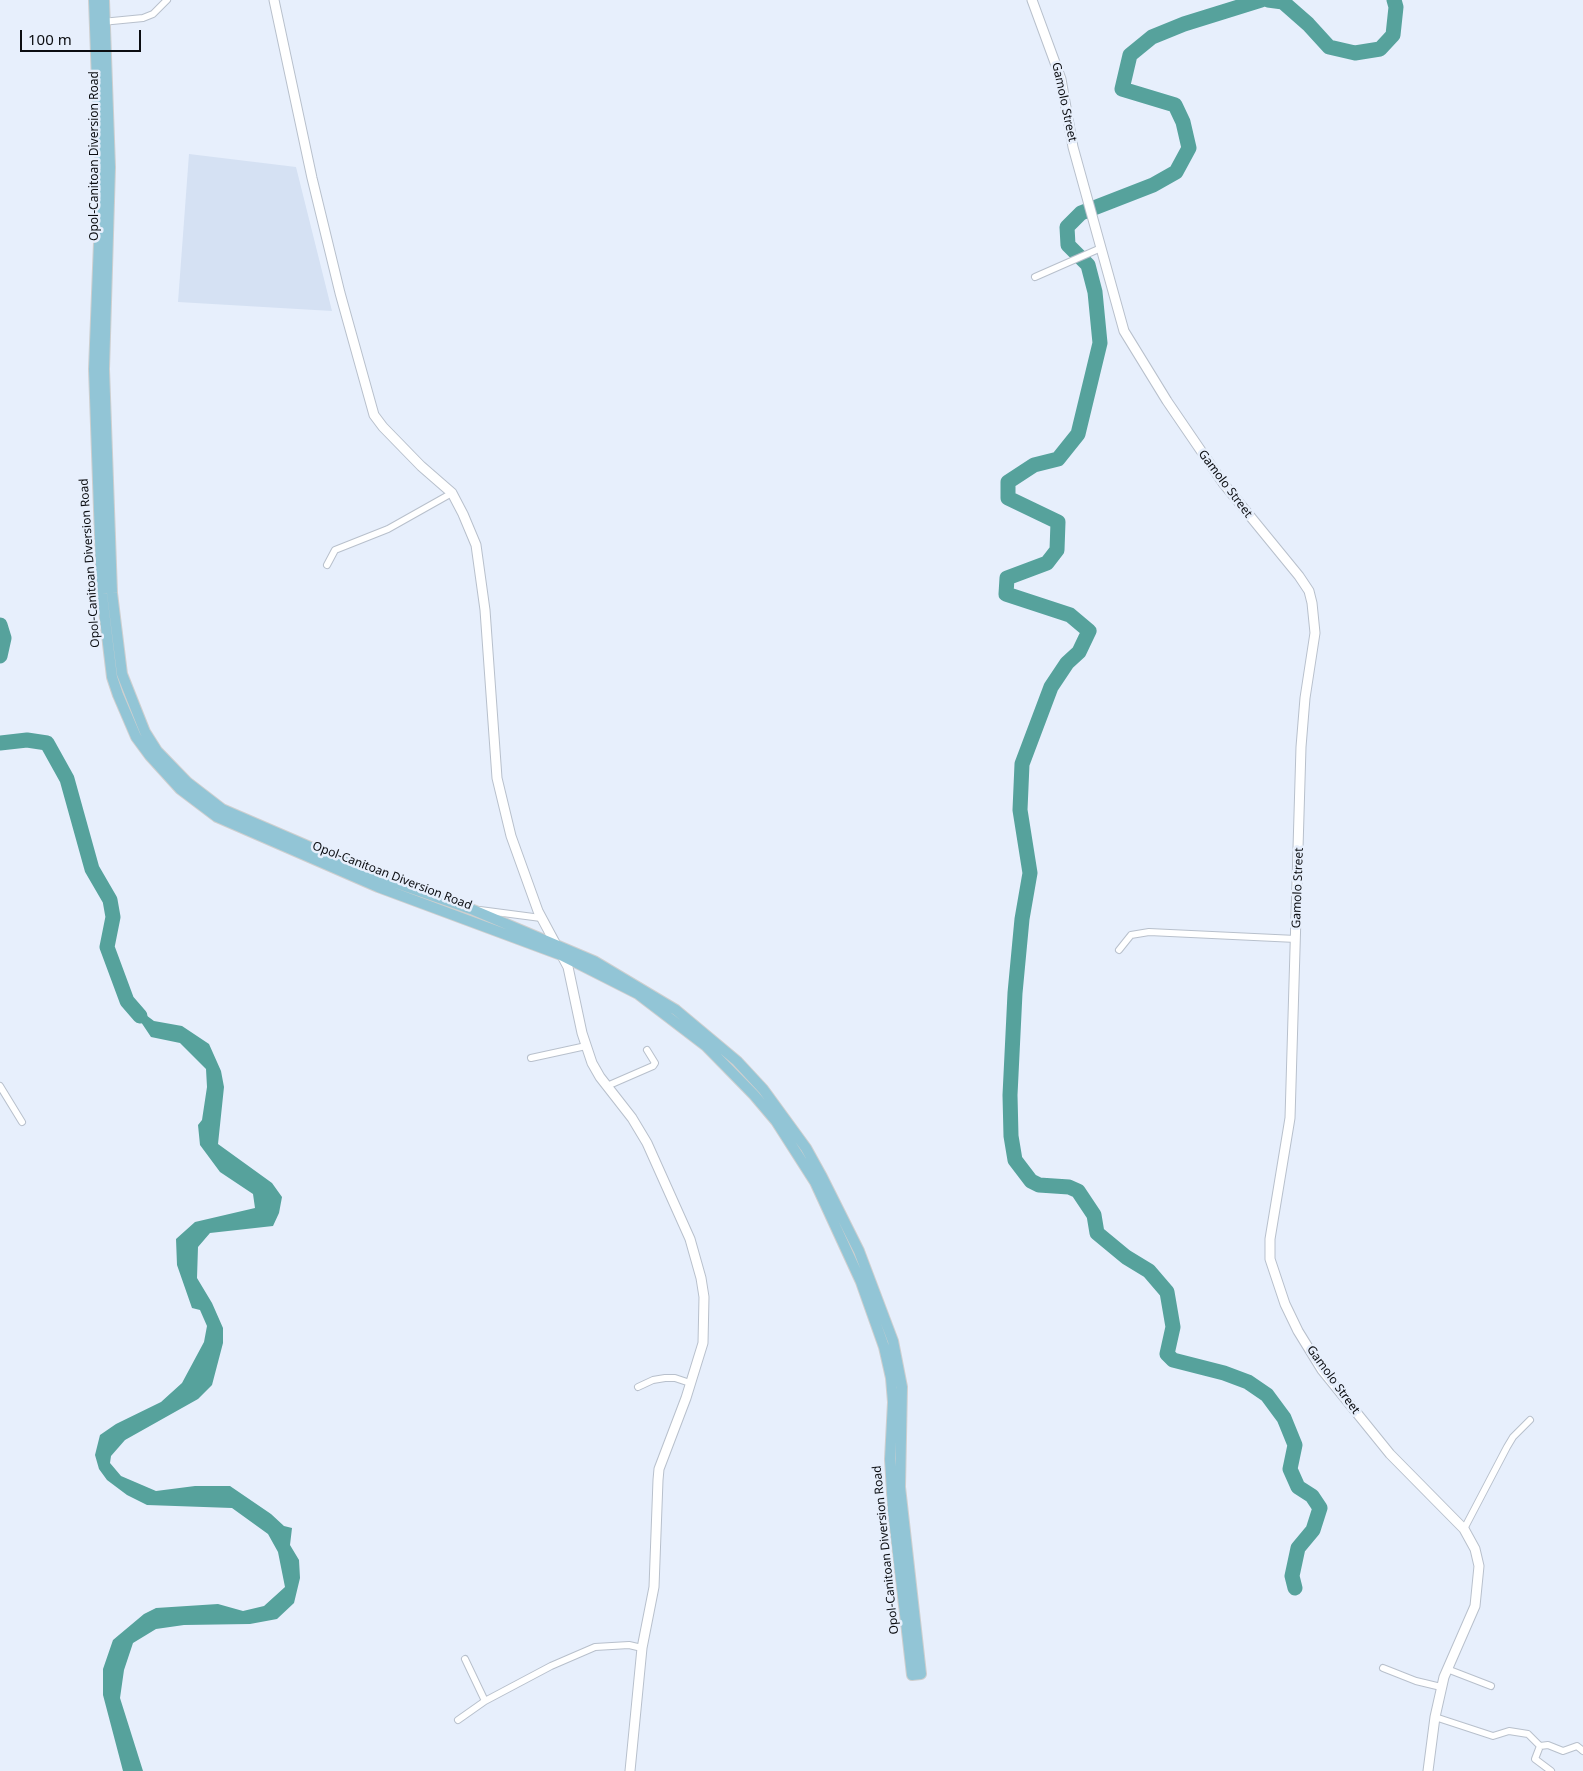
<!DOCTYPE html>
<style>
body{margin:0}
#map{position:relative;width:1583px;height:1771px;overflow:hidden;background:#e7effc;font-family:"Noto Sans",sans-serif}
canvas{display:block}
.scale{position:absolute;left:20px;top:30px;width:121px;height:22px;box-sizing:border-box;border:2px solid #0b0d11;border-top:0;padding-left:6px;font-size:15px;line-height:18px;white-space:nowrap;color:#0b0d11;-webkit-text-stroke:4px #e7effc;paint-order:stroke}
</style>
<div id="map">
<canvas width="1583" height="1771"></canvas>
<div class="scale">100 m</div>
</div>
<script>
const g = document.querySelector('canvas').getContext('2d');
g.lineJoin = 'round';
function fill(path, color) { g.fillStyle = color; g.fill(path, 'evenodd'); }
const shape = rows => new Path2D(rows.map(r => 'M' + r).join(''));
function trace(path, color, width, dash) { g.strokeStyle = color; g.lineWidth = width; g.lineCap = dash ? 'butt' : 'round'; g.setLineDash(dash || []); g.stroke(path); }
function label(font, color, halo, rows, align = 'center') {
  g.font = font + ' "Noto Sans",sans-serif'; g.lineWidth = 5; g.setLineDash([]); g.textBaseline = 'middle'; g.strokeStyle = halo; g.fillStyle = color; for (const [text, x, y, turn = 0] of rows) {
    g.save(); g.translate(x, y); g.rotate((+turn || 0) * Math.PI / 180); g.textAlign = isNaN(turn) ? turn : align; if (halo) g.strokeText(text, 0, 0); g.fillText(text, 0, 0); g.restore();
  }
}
fill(shape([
 [189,154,296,167,332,311,178,302]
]), '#d5e1f3');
fill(shape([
 [127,1001,154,1021,182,1026,209,1044,221,1071,224,1087,218,1144,272,1183,282,1197,279,1213,273,1226,210,1233,198,1247,197,1278,212,1303,223,1328,223,1343,212,1385,198,1399,125,1440,111,1456,110,1463,121,1476,156,1491,195,1486,230,1486,271,1514,284,1526,292,1528,290,1545,299,1560,300,1578,294,1603,277,1619,250,1624,184,1625,156,1629,133,1643,124,1670,120,1698,143,1771,123,1771,103,1695,103,1669,113,1640,144,1614,156,1608,218,1604,243,1611,264,1606,285,1587,278,1552,268,1534,232,1508,147,1505,127,1495,107,1480,99,1469,95,1455,100,1435,116,1424,161,1402,182,1383,204,1342,207,1326,200,1310,192,1308,177,1265,176,1239,195,1222,255,1208,253,1194,220,1172,200,1145,198,1125,202,1120,207,1087,206,1069,180,1043,151,1037]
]), '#56a29c');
trace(shape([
 [1261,0,1184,24,1152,37,1130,55,1122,89,1175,105,1183,122,1189,148,1176,172,1153,185,1081,213,1067,227,1068,245,1088,265,1095,292,1100,343,1078,434,1058,459,1034,465,1008,482,1008,498,1058,522,1057,550,1047,563,1007,578,1006,594,1070,615,1089,631,1079,652,1067,663,1051,687,1022,764,1020,810,1030,873,1022,919,1015,993,1010,1095,1011,1136,1015,1160,1031,1181,1039,1185,1069,1187,1078,1191,1094,1215,1097,1233,1126,1257,1149,1271,1167,1292,1173,1327,1167,1354,1173,1360,1224,1373,1248,1382,1267,1395,1284,1418,1295,1445,1290,1469,1298,1487,1312,1496,1320,1508,1313,1530,1298,1548,1292,1576,1295,1588],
 [1268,0,1283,2,1308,24,1329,47,1355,53,1380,49,1393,35,1396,7,1394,0],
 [0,625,4,638,0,656],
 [0,743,27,740,47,743,67,779,92,869,110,900,113,917,107,947,127,1001,140,1016]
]), '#56a29c', 15);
const street = shape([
 [102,22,143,18,153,14,167,0],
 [1035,277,1101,248],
 [327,565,335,550,388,529,452,493],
 [480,910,541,918],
 [1119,950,1131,935,1149,932,1296,939],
 [531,1058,586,1046],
 [0,1086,22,1122],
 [607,1086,653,1066,655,1063,647,1050],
 [638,1387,653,1380,665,1378,675,1378,690,1383],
 [1464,1529,1507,1447,1513,1437,1530,1420],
 [465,1659,485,1701,551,1666,595,1647,629,1645,642,1648],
 [1383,1668,1416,1681,1441,1687],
 [1447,1669,1491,1686],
 [1435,1717,1493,1736,1509,1731,1528,1734,1540,1746,1535,1759,1551,1771],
 [458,1720,485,1701],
 [1540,1746,1548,1745,1563,1751,1577,1746,1583,1751]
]);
const secondary = shape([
 [274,0,312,178,340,293,374,415,383,427,421,466,452,493,463,514,476,545,485,610,497,778,511,836,538,911,568,967,582,1033,592,1063,600,1077,632,1118,647,1143,690,1239,701,1278,704,1297,703,1343,686,1398,659,1469,658,1480,654,1587,642,1648,630,1771],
 [1032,0,1061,79,1073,147,1124,331,1167,401,1223,483,1299,576,1309,591,1312,603,1315,633,1305,698,1301,747,1290,1118,1270,1239,1270,1259,1285,1304,1298,1331,1322,1370,1390,1454,1464,1529,1475,1549,1479,1566,1475,1606,1444,1677,1435,1717,1428,1771]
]);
const primary = shape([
 [94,0,101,192,94,369,102,594,112,677,118,695,136,737,150,756,180,789,217,817,378,887,561,955,638,994,706,1046,754,1095,776,1121,815,1182,861,1282,884,1347,891,1378,893,1402,890,1459,893,1510,912,1675,921,1674,900,1487,902,1387,893,1341,859,1251,822,1177,806,1148,763,1089,737,1061,676,1010,594,961,471,909,382,878,222,809,187,782,157,751,145,732,122,674,112,593,104,369,110,167,104,0]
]);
trace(street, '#b8c0cc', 8);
trace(secondary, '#b8c0cc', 11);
trace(primary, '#cecfcf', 12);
trace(street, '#fff', 6);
trace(secondary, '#fff', 9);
trace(primary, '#92c5d6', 10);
label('12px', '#0b0d11', '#e7effc', [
 ["Gamolo Street",1064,102,78],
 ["Opol-Canitoan Diversion Road",95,156,-90],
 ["Gamolo Street",1225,484,53],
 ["Opol-Canitoan Diversion Road",90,563,-94],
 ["Opol-Canitoan Diversion Road",392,876,21],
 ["Gamolo Street",1298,888,-88],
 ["Gamolo Street",1333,1380,54],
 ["Opol-Canitoan Diversion Road",886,1550,-96]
]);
</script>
